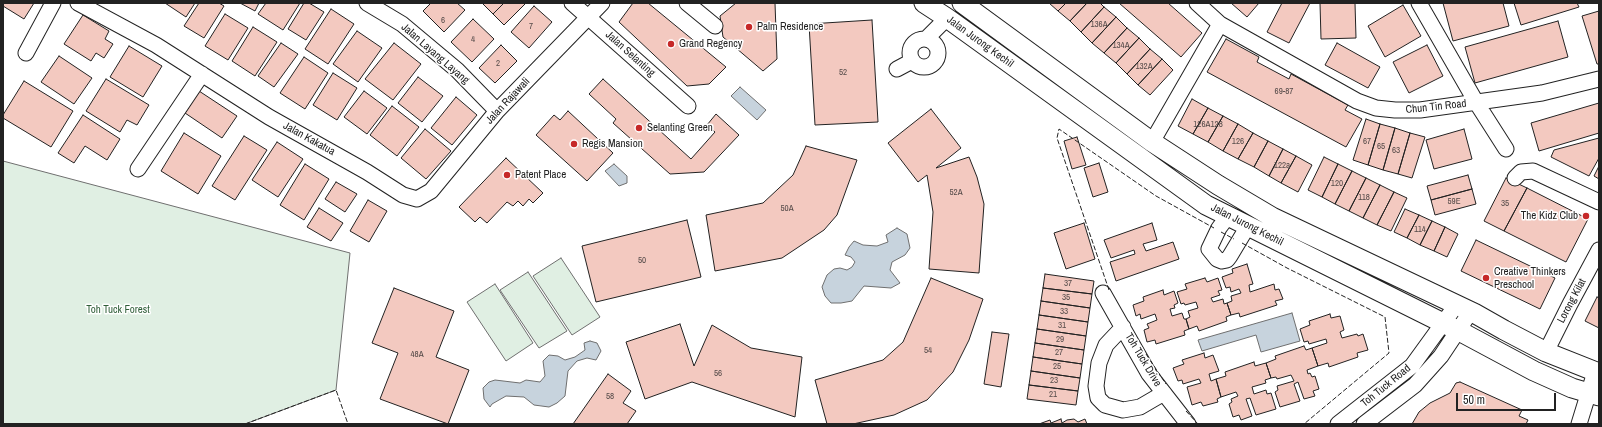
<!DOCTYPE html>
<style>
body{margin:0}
#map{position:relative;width:1602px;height:427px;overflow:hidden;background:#fff;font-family:"Archivo Narrow",sans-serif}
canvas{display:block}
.frame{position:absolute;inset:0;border:4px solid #222;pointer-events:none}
.scale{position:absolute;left:1456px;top:393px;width:100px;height:18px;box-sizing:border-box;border:2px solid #222;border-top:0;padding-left:5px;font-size:12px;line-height:14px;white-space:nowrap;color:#222;-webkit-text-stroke:3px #fff;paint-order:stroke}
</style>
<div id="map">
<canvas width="1602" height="427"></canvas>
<div class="frame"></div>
<div class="scale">50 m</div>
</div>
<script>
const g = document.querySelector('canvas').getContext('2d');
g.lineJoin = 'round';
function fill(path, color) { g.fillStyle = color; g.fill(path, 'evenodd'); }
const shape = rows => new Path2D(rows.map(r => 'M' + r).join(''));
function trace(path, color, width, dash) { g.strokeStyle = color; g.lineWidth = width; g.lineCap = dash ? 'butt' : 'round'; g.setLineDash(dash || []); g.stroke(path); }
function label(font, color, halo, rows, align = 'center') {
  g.font = font + ' "Archivo Narrow",sans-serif'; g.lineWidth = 3; g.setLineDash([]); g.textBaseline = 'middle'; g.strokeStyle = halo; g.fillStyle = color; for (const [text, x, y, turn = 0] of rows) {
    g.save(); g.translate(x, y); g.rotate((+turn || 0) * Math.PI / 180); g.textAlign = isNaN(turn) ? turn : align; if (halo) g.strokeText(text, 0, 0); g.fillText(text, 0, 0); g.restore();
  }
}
const green = shape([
 [3,161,350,253,336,390,245,424,3,424,3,161],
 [561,258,600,317,572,335,533,276,561,258],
 [528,272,567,331,539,348,500,290,528,272],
 [495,284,533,343,506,361,467,302,495,284]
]);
fill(green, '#e0efe3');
trace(green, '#6f6f6f', 1);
const water = shape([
 [740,87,766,110,757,120,731,96,740,87],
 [614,164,627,176,627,183,619,186,605,171,614,164],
 [897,228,907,234,910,248,905,255,892,262,890,270,900,283,891,288,864,286,852,301,841,303,831,303,825,296,822,287,827,275,834,269,840,268,847,270,852,267,855,262,851,257,845,255,849,247,854,241,863,245,877,246,888,242,886,235,897,228],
 [1292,313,1300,341,1261,352,1256,335,1202,351,1198,340,1292,313],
 [590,341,597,343,601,351,596,360,587,358,577,361,568,371,565,396,557,403,549,407,534,405,524,397,506,396,492,404,490,407,484,399,483,388,489,382,495,380,520,383,526,380,540,382,545,376,543,361,549,355,558,356,565,360,575,357,585,350,584,343,590,341]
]);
fill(water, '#c7d3dd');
trace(water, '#6f6f6f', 1);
const building = shape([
 [3,3,34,3,24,19,3,6,3,3],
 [165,3,195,3,186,17,165,3],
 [199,3,219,3,224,6,204,38,184,26,199,3],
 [240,3,259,3,255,11,240,3],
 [266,3,300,3,283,30,258,14,266,3],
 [304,3,309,3,324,12,306,40,288,29,304,3],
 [431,3,457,3,465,10,444,32,423,11,431,3],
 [482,3,504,3,493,14,482,3],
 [504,3,526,3,504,25,493,14,504,3],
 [633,3,648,3,726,67,709,84,687,86,619,22,633,3],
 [736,3,775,3,777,59,763,71,723,37,720,16,736,3],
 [1049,3,1066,3,1058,11,1049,3],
 [1066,3,1087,3,1070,21,1058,11,1066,3],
 [1087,3,1100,3,1104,7,1081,32,1070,21,1087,3],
 [1119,3,1168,3,1202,33,1181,57,1119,3],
 [1231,3,1259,3,1247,17,1231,3],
 [1282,3,1310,3,1289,43,1267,32,1282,3],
 [1320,3,1355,3,1356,38,1321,39,1320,3],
 [1443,3,1503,3,1509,26,1453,41,1443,3],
 [1514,3,1577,3,1579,7,1521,25,1514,3],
 [1403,5,1421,36,1385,57,1368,26,1403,5],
 [534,6,552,22,529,48,511,32,534,6],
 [1104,7,1116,17,1092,43,1081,32,1104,7],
 [331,9,354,24,328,64,305,49,331,9],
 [1599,11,1599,64,1597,64,1582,16,1599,11],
 [225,14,248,28,228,60,205,46,225,14],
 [83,15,109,31,105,39,113,44,104,58,96,53,91,61,64,44,83,15],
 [1116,17,1127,28,1104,53,1092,43,1116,17],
 [473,19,494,39,472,62,451,42,473,19],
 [872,20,878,122,815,125,809,24,872,20],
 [1558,21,1568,57,1475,83,1465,47,1558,21],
 [253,27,277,42,255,76,232,61,253,27],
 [1127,28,1139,38,1116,63,1104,53,1127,28],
 [357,31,382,48,358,82,333,64,357,31],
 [1139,38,1150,49,1127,74,1116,63,1139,38],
 [1226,39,1259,57,1257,62,1289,79,1291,74,1348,105,1345,110,1362,119,1346,147,1207,72,1226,39],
 [281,43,298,54,274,87,258,76,281,43],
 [394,43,421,64,393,100,365,79,394,43],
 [1337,43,1380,67,1368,88,1325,65,1337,43],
 [501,45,517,61,495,83,479,68,501,45],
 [1427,45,1443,76,1409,93,1393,62,1427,45],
 [129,46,162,66,143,97,110,77,129,46],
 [1150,49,1162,59,1138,85,1127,74,1150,49],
 [59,56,92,78,74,104,41,82,59,56],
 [304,57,328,73,305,109,280,93,304,57],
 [1162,59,1173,70,1150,95,1138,85,1162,59],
 [333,73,357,88,337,120,313,105,333,73],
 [418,77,443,96,422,122,398,103,418,77],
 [106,79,149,105,137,125,127,120,120,132,86,111,106,79],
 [603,79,691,159,715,132,707,125,716,114,739,135,704,172,670,174,613,123,616,119,589,94,603,79],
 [24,81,73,111,51,147,3,118,3,115,24,81],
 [199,91,237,116,222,138,185,113,199,91],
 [364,91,387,108,367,134,344,117,364,91],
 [456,97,477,115,452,145,431,128,456,97],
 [1192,99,1208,108,1193,134,1178,126,1192,99],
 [1599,103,1599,133,1539,151,1531,123,1599,103],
 [392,106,419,127,397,156,370,135,392,106],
 [1208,108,1223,116,1208,142,1193,134,1208,108],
 [931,109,961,148,936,168,969,157,977,177,984,204,979,273,929,269,933,212,927,175,918,182,888,143,931,109],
 [568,111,613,153,587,181,536,135,554,115,560,120,568,111],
 [83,115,120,139,107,160,85,146,74,163,58,153,83,115],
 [1223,116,1238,124,1223,151,1208,142,1223,116],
 [1366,119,1380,124,1368,165,1353,160,1366,119],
 [1238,124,1253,133,1238,159,1223,151,1238,124],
 [1380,124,1395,128,1383,170,1368,165,1380,124],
 [1395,128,1410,133,1398,174,1383,170,1395,128],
 [425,129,451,151,426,179,401,158,425,129],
 [1464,129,1472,159,1434,169,1426,140,1464,129],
 [184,133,221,156,198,194,161,171,184,133],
 [1253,133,1268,141,1254,167,1238,159,1253,133],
 [1410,133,1425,137,1412,178,1398,174,1410,133],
 [244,136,267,150,235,200,212,186,244,136],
 [1077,137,1086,165,1072,169,1064,141,1077,137],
 [1599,138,1599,158,1589,176,1551,157,1554,150,1599,138],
 [1268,141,1283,149,1269,176,1254,167,1268,141],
 [277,142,303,159,278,197,252,180,277,142],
 [806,146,857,160,837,215,824,230,782,258,715,271,706,215,763,203,793,175,806,146],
 [1283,149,1296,156,1281,183,1269,176,1283,149],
 [1296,156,1312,165,1298,192,1281,183,1296,156],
 [1324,157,1338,164,1322,197,1308,190,1324,157],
 [506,158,543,193,533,203,529,199,523,206,518,201,513,206,507,202,487,223,480,217,475,222,459,207,506,158],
 [1099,163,1108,192,1093,197,1084,168,1099,163],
 [305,164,329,179,304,220,280,205,305,164],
 [1338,164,1352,171,1335,204,1322,197,1338,164],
 [1599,166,1599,179,1594,176,1599,166],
 [1352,171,1366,178,1349,211,1335,204,1352,171],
 [1468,175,1472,189,1431,200,1427,186,1468,175],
 [1366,178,1380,185,1363,218,1349,211,1366,178],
 [1506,178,1527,188,1504,231,1484,221,1506,178],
 [336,182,357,194,345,212,325,199,336,182],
 [1380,185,1394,192,1377,225,1363,218,1380,185],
 [1527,188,1588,219,1566,262,1504,231,1527,188],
 [1472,189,1476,204,1435,215,1431,200,1472,189],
 [1394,192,1407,198,1391,231,1377,225,1394,192],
 [368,200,387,211,369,242,350,231,368,200],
 [319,208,343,223,331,241,307,227,319,208],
 [1405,209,1419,215,1407,238,1394,232,1405,209],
 [1419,215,1432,221,1420,245,1407,238,1419,215],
 [687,220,701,277,596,302,582,246,687,220],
 [1432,221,1445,227,1434,251,1420,245,1432,221],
 [1084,223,1095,259,1066,269,1054,233,1084,223],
 [1152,223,1157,240,1143,244,1146,251,1173,242,1179,259,1116,281,1110,262,1135,254,1134,250,1111,258,1104,240,1152,223],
 [1445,227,1458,234,1447,257,1434,251,1445,227],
 [1476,240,1555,278,1540,309,1461,271,1476,240],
 [1247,264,1253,284,1249,285,1250,292,1274,284,1275,290,1279,289,1283,299,1275,301,1277,305,1240,317,1239,313,1231,315,1227,303,1232,301,1231,296,1241,293,1239,289,1231,292,1230,287,1226,288,1222,277,1233,273,1232,269,1247,264],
 [1045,274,1094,281,1092,294,1043,288,1045,274],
 [931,278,983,299,969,340,953,372,927,400,894,415,853,424,827,424,815,380,883,360,903,342,931,278],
 [1205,278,1207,282,1218,278,1222,290,1218,291,1220,295,1211,298,1213,302,1223,299,1224,304,1227,303,1231,315,1226,317,1227,321,1199,331,1197,326,1189,329,1186,319,1190,317,1188,311,1198,308,1196,302,1185,305,1184,303,1181,304,1177,292,1187,289,1185,284,1205,278],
 [394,288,454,311,436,357,469,370,448,424,380,399,398,353,372,343,394,288],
 [1043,288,1092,294,1090,308,1041,301,1043,288],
 [1163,290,1164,295,1174,291,1178,303,1174,305,1175,308,1170,309,1172,316,1182,313,1184,319,1186,319,1189,329,1184,331,1185,335,1156,344,1155,340,1147,342,1144,330,1149,328,1147,324,1157,320,1155,314,1141,319,1140,314,1136,316,1133,305,1144,301,1143,297,1163,290],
 [1597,297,1599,298,1599,328,1585,321,1597,297],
 [1041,301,1090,308,1088,322,1039,315,1041,301],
 [1330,314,1331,318,1340,316,1344,330,1340,332,1342,338,1357,334,1358,336,1363,334,1368,350,1357,353,1358,357,1329,367,1328,363,1318,366,1312,348,1327,343,1326,339,1309,344,1308,341,1304,342,1300,329,1310,325,1309,321,1330,314],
 [1039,315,1088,322,1086,336,1037,329,1039,315],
 [680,324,694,366,712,325,751,348,802,357,795,417,692,382,645,399,626,342,680,324],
 [1037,329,1086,336,1084,350,1035,343,1037,329],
 [992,332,1009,334,1001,387,984,384,992,332],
 [1035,343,1084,350,1082,364,1033,357,1035,343],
 [1304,346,1306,350,1312,348,1318,366,1307,370,1308,374,1310,373,1312,377,1315,376,1319,389,1313,391,1315,396,1304,399,1298,382,1294,384,1300,401,1280,407,1275,392,1278,390,1277,386,1294,381,1291,375,1277,379,1276,377,1271,378,1266,363,1276,359,1275,356,1304,346],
 [1204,353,1205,358,1213,355,1219,371,1209,374,1211,381,1216,379,1221,397,1217,399,1218,402,1203,406,1201,402,1192,405,1187,387,1201,383,1199,379,1183,384,1182,380,1178,381,1173,368,1184,364,1182,360,1204,353],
 [1033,357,1082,364,1080,378,1031,371,1033,357],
 [1254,362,1255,366,1266,363,1271,378,1265,380,1266,383,1252,387,1254,394,1266,390,1267,394,1271,393,1276,409,1256,415,1250,398,1246,399,1252,416,1241,420,1239,415,1233,417,1229,404,1232,402,1231,399,1238,396,1236,392,1221,397,1216,379,1226,376,1225,372,1254,362],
 [1031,371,1080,378,1078,391,1029,385,1031,371],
 [608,374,631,391,623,403,636,411,627,424,573,424,608,374],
 [1460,382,1522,410,1519,416,1528,420,1526,424,1412,424,1419,412,1430,403,1450,393,1456,383,1460,382],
 [1029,385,1078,391,1076,405,1027,399,1029,385],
 [1061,419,1062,423,1067,420,1074,419,1078,422,1085,419,1087,424,1039,424,1050,420,1051,423,1061,419]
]);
fill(building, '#f3c9c0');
trace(building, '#222', 1);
const minor = shape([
 [78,3,156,45,269,117,367,172,403,195,417,199,431,191,497,111,602,3],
 [367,3,402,24,457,70,497,111],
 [572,3,688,106],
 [687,3,715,26],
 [1197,3,1220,24,1357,101,1376,108,1395,110,1420,110,1542,93,1599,79],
 [1419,3,1476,102,1506,149],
 [927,38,947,18],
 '910 53a14 14 0 1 1 28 0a14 14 0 1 1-28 0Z',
 [26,53,53,3],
 [897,69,912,61],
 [1152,142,1220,24],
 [138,169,202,74],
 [1515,178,1521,172,1533,171,1599,202],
 [1228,216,1219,228,1209,249,1217,259,1222,261,1227,260,1230,256,1248,226],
 [1103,293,1149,374,1188,424],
 [1123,327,1106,345,1099,363,1096,386,1098,398,1105,405,1123,410,1140,407,1164,393],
 [1546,352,1570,304,1599,250],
 [1338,424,1412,366,1457,304],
 [1364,424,1415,385,1441,356,1471,311],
 [1579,424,1595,372]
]);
const major = shape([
 [924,3,947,18,1206,205,1463,333,1534,371,1572,388,1599,396],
 [962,3,1152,142,1218,185,1272,217,1474,313,1504,330,1546,352,1599,373]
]);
trace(minor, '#222', 17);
trace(major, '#222', 21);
trace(minor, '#fff', 15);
trace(major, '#fff', 19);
trace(shape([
 [1221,232,1234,239],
 [1242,243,1287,268,1385,317,1389,353,1304,424],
 [1109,290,1057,138,1059,129,1156,196,1214,228],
 [1146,354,1166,384],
 [1186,411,1198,424],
 [245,424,336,390,348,424]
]), '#222', 1, [5, 2]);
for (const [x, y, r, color] of [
 [749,27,4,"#c62828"],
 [671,44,4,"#c62828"],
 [639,128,4,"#c62828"],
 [574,144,4,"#c62828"],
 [507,175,4,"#c62828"],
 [1586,216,4,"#c62828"],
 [1486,278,4,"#c62828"]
]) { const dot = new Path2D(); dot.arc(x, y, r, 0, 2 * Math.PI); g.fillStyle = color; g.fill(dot); trace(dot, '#fff', 1.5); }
label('9px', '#564c4a', null, [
 ["6",443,21],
 ["136A",1099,25],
 ["7",531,27],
 ["4",473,40],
 ["134A",1121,46],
 ["2",498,64],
 ["132A",1144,67],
 ["52",843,73],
 ["69-87",1284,92],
 ["126A128",1208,125],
 ["126",1238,142],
 ["67",1367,142],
 ["65",1381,147],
 ["63",1396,151],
 ["122a",1282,166],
 ["120",1337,184],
 ["52A",956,193],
 ["118",1364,198],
 ["59E",1454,202],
 ["35",1505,204],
 ["50A",787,209],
 ["114",1420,230],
 ["50",642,261],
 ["37",1068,284],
 ["35",1066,298],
 ["33",1064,312],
 ["31",1062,326],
 ["29",1060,340],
 ["54",928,351],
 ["27",1059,353],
 ["48A",417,355],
 ["25",1057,367],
 ["56",718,374],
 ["23",1054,381],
 ["21",1053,395],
 ["58",610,397]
]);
label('11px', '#222', '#fff', [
 ["Palm Residence",757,27],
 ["Grand Regency",679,44],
 ["Selanting Green",647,128],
 ["Regis Mansion",582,144],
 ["Patent Place",515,175],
 ["The Kidz Club",1578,216,"right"],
 ["Creative Thinkers",1494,272],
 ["Preschool",1494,285]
], 'left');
label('11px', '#222', '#fff', [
 ["Jalan Jurong Kechil",980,42,36],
 ["Jalan Layang Layang",435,54,41],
 ["Jalan Selanting",630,54,42],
 ["Jalan Rajawali",508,101,-47],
 ["Chun Tin Road",1436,107,-6],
 ["Jalan Kakatua",309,139,29],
 ["Jalan Jurong Kechil",1247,225,27],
 ["Lorong Kilat",1572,301,-62],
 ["Toh Tuck Drive",1143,360,59],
 ["Toh Tuck Road",1386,386,-39]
]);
label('11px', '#2f5e38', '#fff', [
 ["Toh Tuck Forest",118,310]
]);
</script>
